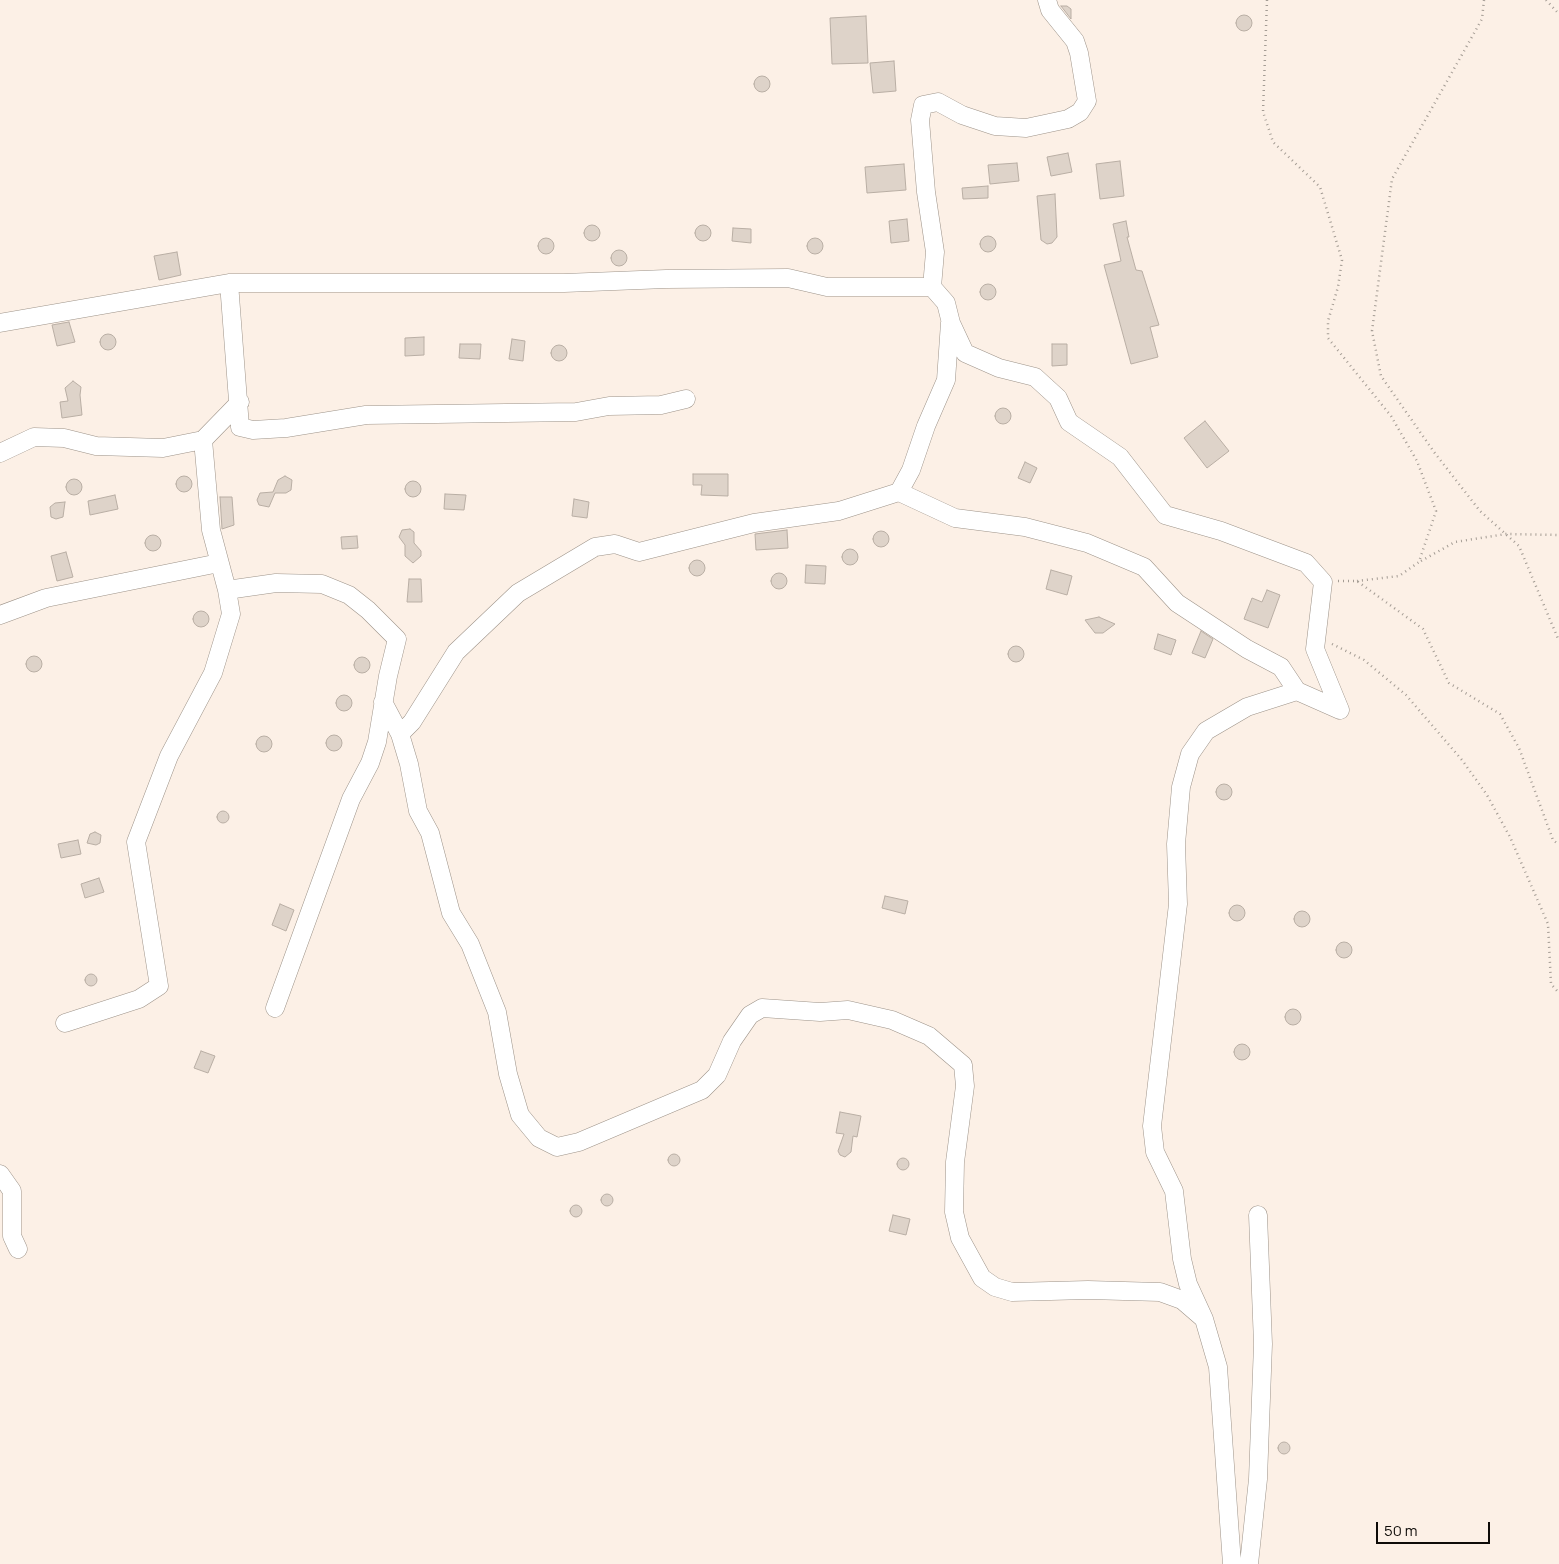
<!DOCTYPE html>
<style>
body{margin:0}
#map{position:relative;width:1559px;height:1564px;overflow:hidden;background:#fcf0e6;font-family:Manrope,sans-serif}
canvas{display:block}
.scale{position:absolute;left:1376px;top:1522px;width:114px;height:22px;box-sizing:border-box;border:2px solid #0e0b08;border-top:0;padding-left:6px;font-size:15px;line-height:18px;white-space:nowrap;color:#0e0b08;-webkit-text-stroke:4px #fcf0e6;paint-order:stroke}
</style>
<div id="map">
<canvas width="1559" height="1564"></canvas>
<div class="scale">50 m</div>
</div>
<script>
const g = document.querySelector('canvas').getContext('2d');
g.lineJoin = 'round';
function fill(path, color) { g.fillStyle = color; g.fill(path, 'evenodd'); }
const shape = rows => new Path2D(rows.map(r => 'M' + r).join(''));
function trace(path, color, width, dash) { g.strokeStyle = color; g.lineWidth = width; g.lineCap = dash ? 'butt' : 'round'; g.setLineDash(dash || []); g.stroke(path); }
const building = shape([
 [1061,6,1067,6,1071,9,1071,19,1061,6],
 '1236 23a8 8 0 1 1 16 0a8 8 0 1 1-16 0Z',
 [866,16,868,63,832,64,830,18,866,16],
 [894,61,896,91,873,93,870,63,894,61],
 '754 84a8 8 0 1 1 16 0a8 8 0 1 1-16 0Z',
 [1068,153,1072,172,1051,176,1047,157,1068,153],
 [1120,161,1124,196,1100,199,1096,164,1120,161],
 [1017,163,1019,181,990,184,988,165,1017,163],
 [904,164,906,190,867,193,865,167,904,164],
 [988,186,988,198,963,199,962,188,988,186],
 [1055,194,1057,237,1052,243,1047,244,1041,240,1037,196,1055,194],
 [907,219,909,241,891,243,889,221,907,219],
 [1126,221,1129,237,1127,237,1136,270,1142,271,1159,325,1150,327,1158,357,1131,364,1104,265,1121,261,1113,224,1126,221],
 '584 233a8 8 0 1 1 16 0a8 8 0 1 1-16 0Z',
 '695 233a8 8 0 1 1 16 0a8 8 0 1 1-16 0Z',
 [733,228,751,229,751,243,732,241,733,228],
 '980 244a8 8 0 1 1 16 0a8 8 0 1 1-16 0Z',
 '538 246a8 8 0 1 1 16 0a8 8 0 1 1-16 0Z',
 '807 246a8 8 0 1 1 16 0a8 8 0 1 1-16 0Z',
 '611 258a8 8 0 1 1 16 0a8 8 0 1 1-16 0Z',
 [177,252,181,275,159,280,154,256,177,252],
 '980 292a8 8 0 1 1 16 0a8 8 0 1 1-16 0Z',
 [69,322,75,342,57,346,52,325,69,322],
 '100 342a8 8 0 1 1 16 0a8 8 0 1 1-16 0Z',
 [424,337,424,355,405,356,405,338,424,337],
 [512,339,525,341,523,361,509,359,512,339],
 [460,344,481,344,480,359,459,358,460,344],
 [1052,344,1067,344,1067,365,1052,366,1052,344],
 '551 353a8 8 0 1 1 16 0a8 8 0 1 1-16 0Z',
 [73,381,81,387,80,395,82,415,62,418,60,402,68,401,65,388,73,381],
 '995 416a8 8 0 1 1 16 0a8 8 0 1 1-16 0Z',
 [1205,421,1229,451,1207,468,1184,438,1205,421],
 [1025,462,1037,468,1030,483,1018,478,1025,462],
 [693,474,728,474,728,496,701,495,702,485,693,485,693,474],
 '176 484a8 8 0 1 1 16 0a8 8 0 1 1-16 0Z',
 [285,476,292,480,291,490,286,493,275,493,269,507,259,505,257,500,260,493,273,492,278,480,285,476],
 '66 487a8 8 0 1 1 16 0a8 8 0 1 1-16 0Z',
 '405 489a8 8 0 1 1 16 0a8 8 0 1 1-16 0Z',
 [445,494,466,495,464,510,444,509,445,494],
 [115,495,118,509,90,515,88,501,115,495],
 [220,497,232,497,234,525,222,529,220,497],
 [574,499,589,502,587,518,572,516,574,499],
 [65,502,63,517,56,519,51,517,50,507,55,503,65,502],
 [410,529,414,532,414,543,421,551,421,556,413,563,405,556,405,545,399,537,402,530,410,529],
 [787,530,788,548,756,550,755,534,787,530],
 '873 539a8 8 0 1 1 16 0a8 8 0 1 1-16 0Z',
 '145 543a8 8 0 1 1 16 0a8 8 0 1 1-16 0Z',
 [357,536,358,548,342,549,341,537,357,536],
 '842 557a8 8 0 1 1 16 0a8 8 0 1 1-16 0Z',
 [66,552,73,577,57,581,51,556,66,552],
 '689 568a8 8 0 1 1 16 0a8 8 0 1 1-16 0Z',
 [806,565,826,566,825,584,805,583,806,565],
 [1051,570,1072,576,1067,595,1046,589,1051,570],
 '771 581a8 8 0 1 1 16 0a8 8 0 1 1-16 0Z',
 [409,579,421,579,422,602,407,602,409,579],
 [1267,590,1280,595,1268,628,1244,619,1252,598,1262,602,1267,590],
 '193 619a8 8 0 1 1 16 0a8 8 0 1 1-16 0Z',
 [1099,617,1101,618,1115,624,1103,633,1095,633,1085,620,1099,617],
 [1201,631,1213,639,1205,658,1192,653,1201,631],
 [1158,634,1176,640,1171,655,1154,649,1158,634],
 '1008 654a8 8 0 1 1 16 0a8 8 0 1 1-16 0Z',
 '26 664a8 8 0 1 1 16 0a8 8 0 1 1-16 0Z',
 '354 665a8 8 0 1 1 16 0a8 8 0 1 1-16 0Z',
 '336 703a8 8 0 1 1 16 0a8 8 0 1 1-16 0Z',
 '326 743a8 8 0 1 1 16 0a8 8 0 1 1-16 0Z',
 '256 744a8 8 0 1 1 16 0a8 8 0 1 1-16 0Z',
 '1216 792a8 8 0 1 1 16 0a8 8 0 1 1-16 0Z',
 '217 817a6 6 0 1 1 12 0a6 6 0 1 1-12 0Z',
 [95,832,101,835,100,843,96,845,87,843,90,834,95,832],
 [78,840,81,854,61,858,58,844,78,840],
 [99,878,104,892,85,898,81,884,99,878],
 [885,896,908,901,905,914,882,908,885,896],
 [280,904,294,910,286,931,272,925,280,904],
 '1229 913a8 8 0 1 1 16 0a8 8 0 1 1-16 0Z',
 '1294 919a8 8 0 1 1 16 0a8 8 0 1 1-16 0Z',
 '1336 950a8 8 0 1 1 16 0a8 8 0 1 1-16 0Z',
 '85 980a6 6 0 1 1 12 0a6 6 0 1 1-12 0Z',
 '1285 1017a8 8 0 1 1 16 0a8 8 0 1 1-16 0Z',
 '1234 1052a8 8 0 1 1 16 0a8 8 0 1 1-16 0Z',
 [201,1051,215,1056,208,1073,194,1068,201,1051],
 [840,1112,861,1116,857,1137,853,1136,851,1152,845,1157,840,1155,838,1151,844,1134,836,1133,840,1112],
 '668 1160a6 6 0 1 1 12 0a6 6 0 1 1-12 0Z',
 '897 1164a6 6 0 1 1 12 0a6 6 0 1 1-12 0Z',
 '601 1200a6 6 0 1 1 12 0a6 6 0 1 1-12 0Z',
 '570 1211a6 6 0 1 1 12 0a6 6 0 1 1-12 0Z',
 [893,1215,910,1219,906,1235,889,1231,893,1215],
 '1278 1448a6 6 0 1 1 12 0a6 6 0 1 1-12 0Z'
]);
fill(building, '#ded3c9');
trace(building, '#b9aea4', 1);
const minor = shape([
 [229,283,240,427,253,430,286,428,366,415,576,412,609,406,661,405,686,399],
 [932,287,935,252,926,192,920,120,923,105,938,102,962,115,995,126,1026,128,1068,119,1080,112,1087,101,1079,53,1075,41,1050,10,1047,0],
 [0,323,229,283,564,283,666,279,788,278,827,287,932,287,946,303,951,323,965,353,999,368,1035,377,1058,398,1069,422,1120,457,1165,515,1221,531,1306,563,1323,582,1315,649,1340,710],
 [240,402,203,440,211,530,227,590,276,583,322,584,349,595,368,610,397,639,388,676,377,742,370,763,351,799,275,1008],
 [0,453,34,437,64,438,96,446,163,448,203,440],
 [899,492,955,518,1025,527,1087,543,1144,567,1177,603,1247,649,1281,667,1297,691],
 [0,615,46,598,219,563],
 [383,702,400,734,409,764,418,811,430,833,451,913,470,944,497,1012,508,1074,520,1115,539,1138,557,1147,579,1142,702,1090,717,1075,732,1041,750,1015,762,1008,820,1012,848,1010,892,1020,929,1036,963,1065,965,1086,955,1162,954,1212,960,1238,982,1278,995,1287,1012,1292,1088,1290,1160,1292,1182,1300,1204,1319],
 [400,734,412,722,456,652,518,593,595,547,615,544,639,552,754,523,839,511,899,492,911,470,926,426,946,380,950,323],
 [65,1023,139,999,159,986,136,842,169,756,213,673,231,614,227,590],
 [0,1174,12,1191,12,1236,18,1249],
 [1232,1564,1218,1367,1204,1319,1188,1284,1182,1259,1174,1191,1155,1152,1152,1126,1178,904,1176,844,1181,787,1190,754,1206,731,1247,707,1297,691,1340,710],
 [1249,1564,1258,1479,1263,1344,1258,1215]
]);
trace(minor, '#9d9389', 19);
trace(shape([
 [1267,0,1263,112,1273,142,1320,187,1342,260,1338,287,1328,321,1328,338,1391,416,1417,461,1436,511,1419,562,1399,576,1357,581],
 [1484,0,1482,19,1392,179,1372,331,1381,376,1434,452,1480,511,1519,546,1559,641],
 [1546,0,1559,14],
 [1421,561,1455,542,1506,534,1559,535],
 [1338,581,1357,581,1423,629,1449,683,1500,714,1519,748,1553,840,1559,845],
 [1332,644,1364,660,1406,695,1462,760,1487,795,1510,837,1548,924,1551,984,1559,993]
]), '#a49c94', 2.5, [1, 4]);
trace(minor, '#fff', 18);
</script>
